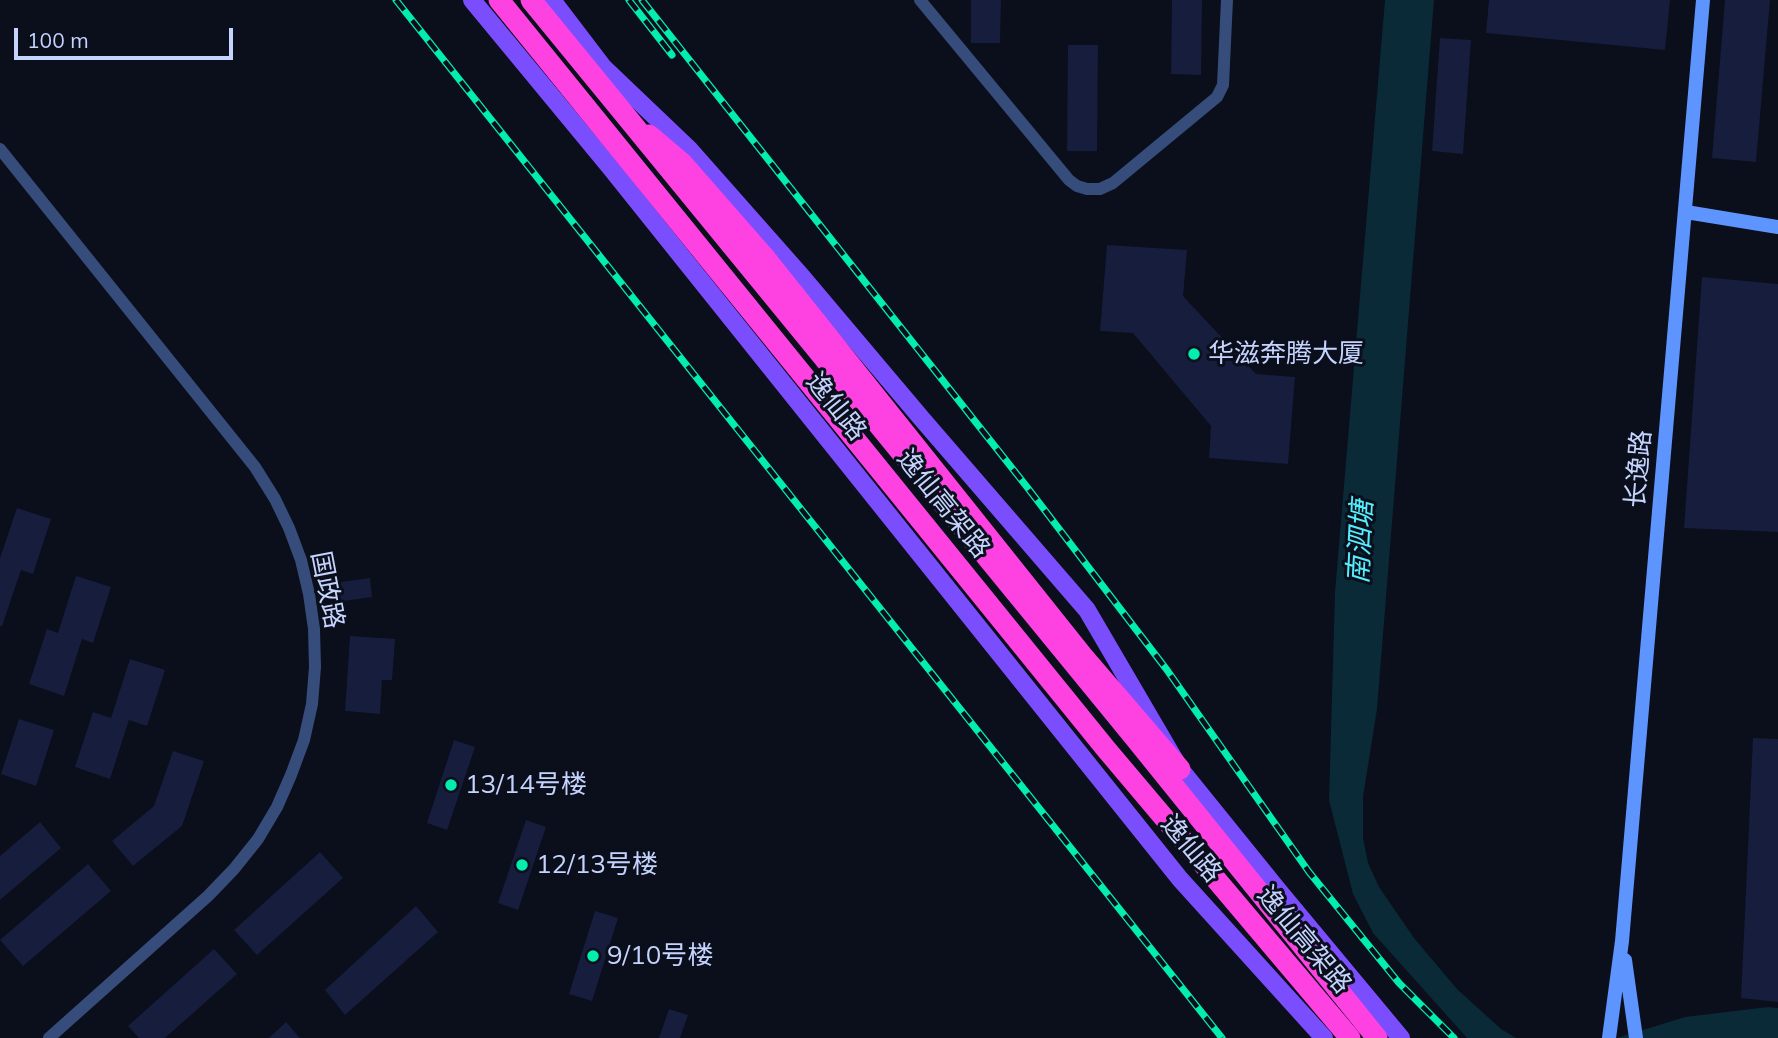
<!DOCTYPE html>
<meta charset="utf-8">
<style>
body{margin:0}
#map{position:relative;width:1778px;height:1038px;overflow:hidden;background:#0b0e1b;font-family:Mulish,sans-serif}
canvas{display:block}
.scale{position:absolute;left:14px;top:28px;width:219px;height:32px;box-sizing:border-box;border:4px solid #c5d4fe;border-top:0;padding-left:9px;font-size:21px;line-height:24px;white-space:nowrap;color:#c5d4fe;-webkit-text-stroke:5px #0b0e1b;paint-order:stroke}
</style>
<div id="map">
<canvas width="1778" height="1038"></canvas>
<div class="scale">100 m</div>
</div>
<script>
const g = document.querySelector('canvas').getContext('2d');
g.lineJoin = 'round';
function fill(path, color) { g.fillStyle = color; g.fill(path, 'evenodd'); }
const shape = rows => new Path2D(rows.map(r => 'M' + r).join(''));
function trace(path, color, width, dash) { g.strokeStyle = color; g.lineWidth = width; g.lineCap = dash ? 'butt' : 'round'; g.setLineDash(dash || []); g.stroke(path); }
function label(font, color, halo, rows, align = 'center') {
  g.font = font + ' Mulish,"Noto Sans SC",sans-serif'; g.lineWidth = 6; g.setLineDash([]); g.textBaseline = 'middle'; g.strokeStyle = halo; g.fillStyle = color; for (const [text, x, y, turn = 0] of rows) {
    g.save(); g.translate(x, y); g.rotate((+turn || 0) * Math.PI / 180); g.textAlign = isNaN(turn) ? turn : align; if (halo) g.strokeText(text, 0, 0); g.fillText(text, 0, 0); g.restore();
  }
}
fill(shape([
 [1385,0,1434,0,1377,709,1363,797,1363,838,1368,863,1379,887,1414,938,1457,989,1501,1029,1516,1038,1467,1038,1373,933,1353,894,1329,800,1335,592],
 [1768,1007,1778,1008,1778,1038,1617,1038,1685,1017]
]), '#092a36');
fill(shape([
 [971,0,1001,0,1000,43,971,43],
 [1172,0,1202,0,1201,75,1171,74],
 [1489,0,1670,0,1665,50,1486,33],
 [1725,0,1770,0,1756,162,1712,158],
 [1440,38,1471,40,1463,154,1432,151],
 [1068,45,1098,45,1097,151,1067,151],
 [1107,245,1187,250,1183,296,1256,374,1295,377,1288,464,1209,458,1211,426,1133,333,1100,331],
 [1702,277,1778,284,1778,532,1684,528],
 [17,508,51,519,33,574,21,570,2,626,0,626,0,558],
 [76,576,111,587,93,643,82,639,64,696,29,684,47,629,58,633],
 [370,578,372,597,337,602,334,583],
 [350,636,395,639,392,680,382,680,380,714,345,711],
 [130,659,165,670,147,726,129,720,110,779,75,767,93,712,111,718],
 [19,719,54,730,36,786,1,774],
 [1753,738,1778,739,1778,1002,1741,998],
 [454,740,475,747,447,830,427,823],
 [173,751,204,761,182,826,133,866,112,841,154,806],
 [526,820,546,827,518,910,498,903],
 [40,822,61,848,0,900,0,856],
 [320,852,343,878,257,955,234,930],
 [88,864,111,891,23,966,0,940],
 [416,906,438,932,345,1015,325,990],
 [595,911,618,918,592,1001,569,994],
 [214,949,237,974,165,1038,139,1038,128,1026],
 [669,1009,688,1015,680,1038,659,1038],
 [286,1022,300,1038,269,1038]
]), '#171d3c');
trace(shape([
 [920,0,1069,180,1077,186,1087,189,1100,189,1113,183,1217,97,1223,85,1227,0],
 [0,149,255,467,275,499,289,528,301,560,309,594,314,629,315,667,312,704,304,740,291,775,277,807,258,839,234,869,208,896,49,1038]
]), '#364c7a', 12);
trace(shape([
 [1686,212,1778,227],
 [1625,960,1636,1038],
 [1609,1038,1622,941,1703,0]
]), '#5d94fd', 14);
trace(shape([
 [472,0,610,167,1180,879,1324,1038],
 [552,0,603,67,689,149,803,278,922,419,1087,610,1180,769,1277,889,1401,1038]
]), '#7b4efd', 18);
trace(shape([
 [499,0,1106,749,1350,1038],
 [649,135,682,163,766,259,1082,655,1180,769]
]), '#fd42e1', 21);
const rail = shape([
 [396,0,1222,1038],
 [629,0,672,55],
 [642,0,1027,487,1167,670,1309,872,1399,983,1454,1038]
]);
trace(rail, '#02edae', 7);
trace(rail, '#0b0e1b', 4.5, [13]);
trace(shape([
 [531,0,1135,738,1377,1038]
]), '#fd42e1', 21);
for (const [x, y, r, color] of [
 [1194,354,7,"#02edae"],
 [451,785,7,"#02edae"],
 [522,865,7,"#02edae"],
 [593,956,7,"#02edae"]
]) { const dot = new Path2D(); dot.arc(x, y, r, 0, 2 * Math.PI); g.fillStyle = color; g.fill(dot); trace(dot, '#0b0e1b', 2.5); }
label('26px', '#c5d4fe', '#0b0e1b', [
 ["华滋奔腾大厦",1208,354],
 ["13/14号楼",465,785],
 ["12/13号楼",536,865],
 ["9/10号楼",607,956]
], 'left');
label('26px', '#c5d4fe', '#0b0e1b', [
 ["逸仙路",836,407,51],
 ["长逸路",1639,469,-85],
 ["逸仙高架路",943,504,51],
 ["国政路",327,590,79],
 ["逸仙路",1191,849,50],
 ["逸仙高架路",1304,940,50]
]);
label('italic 28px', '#54edfd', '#0b0e1b', [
 ["南泗塘",1361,542,-87]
]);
</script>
